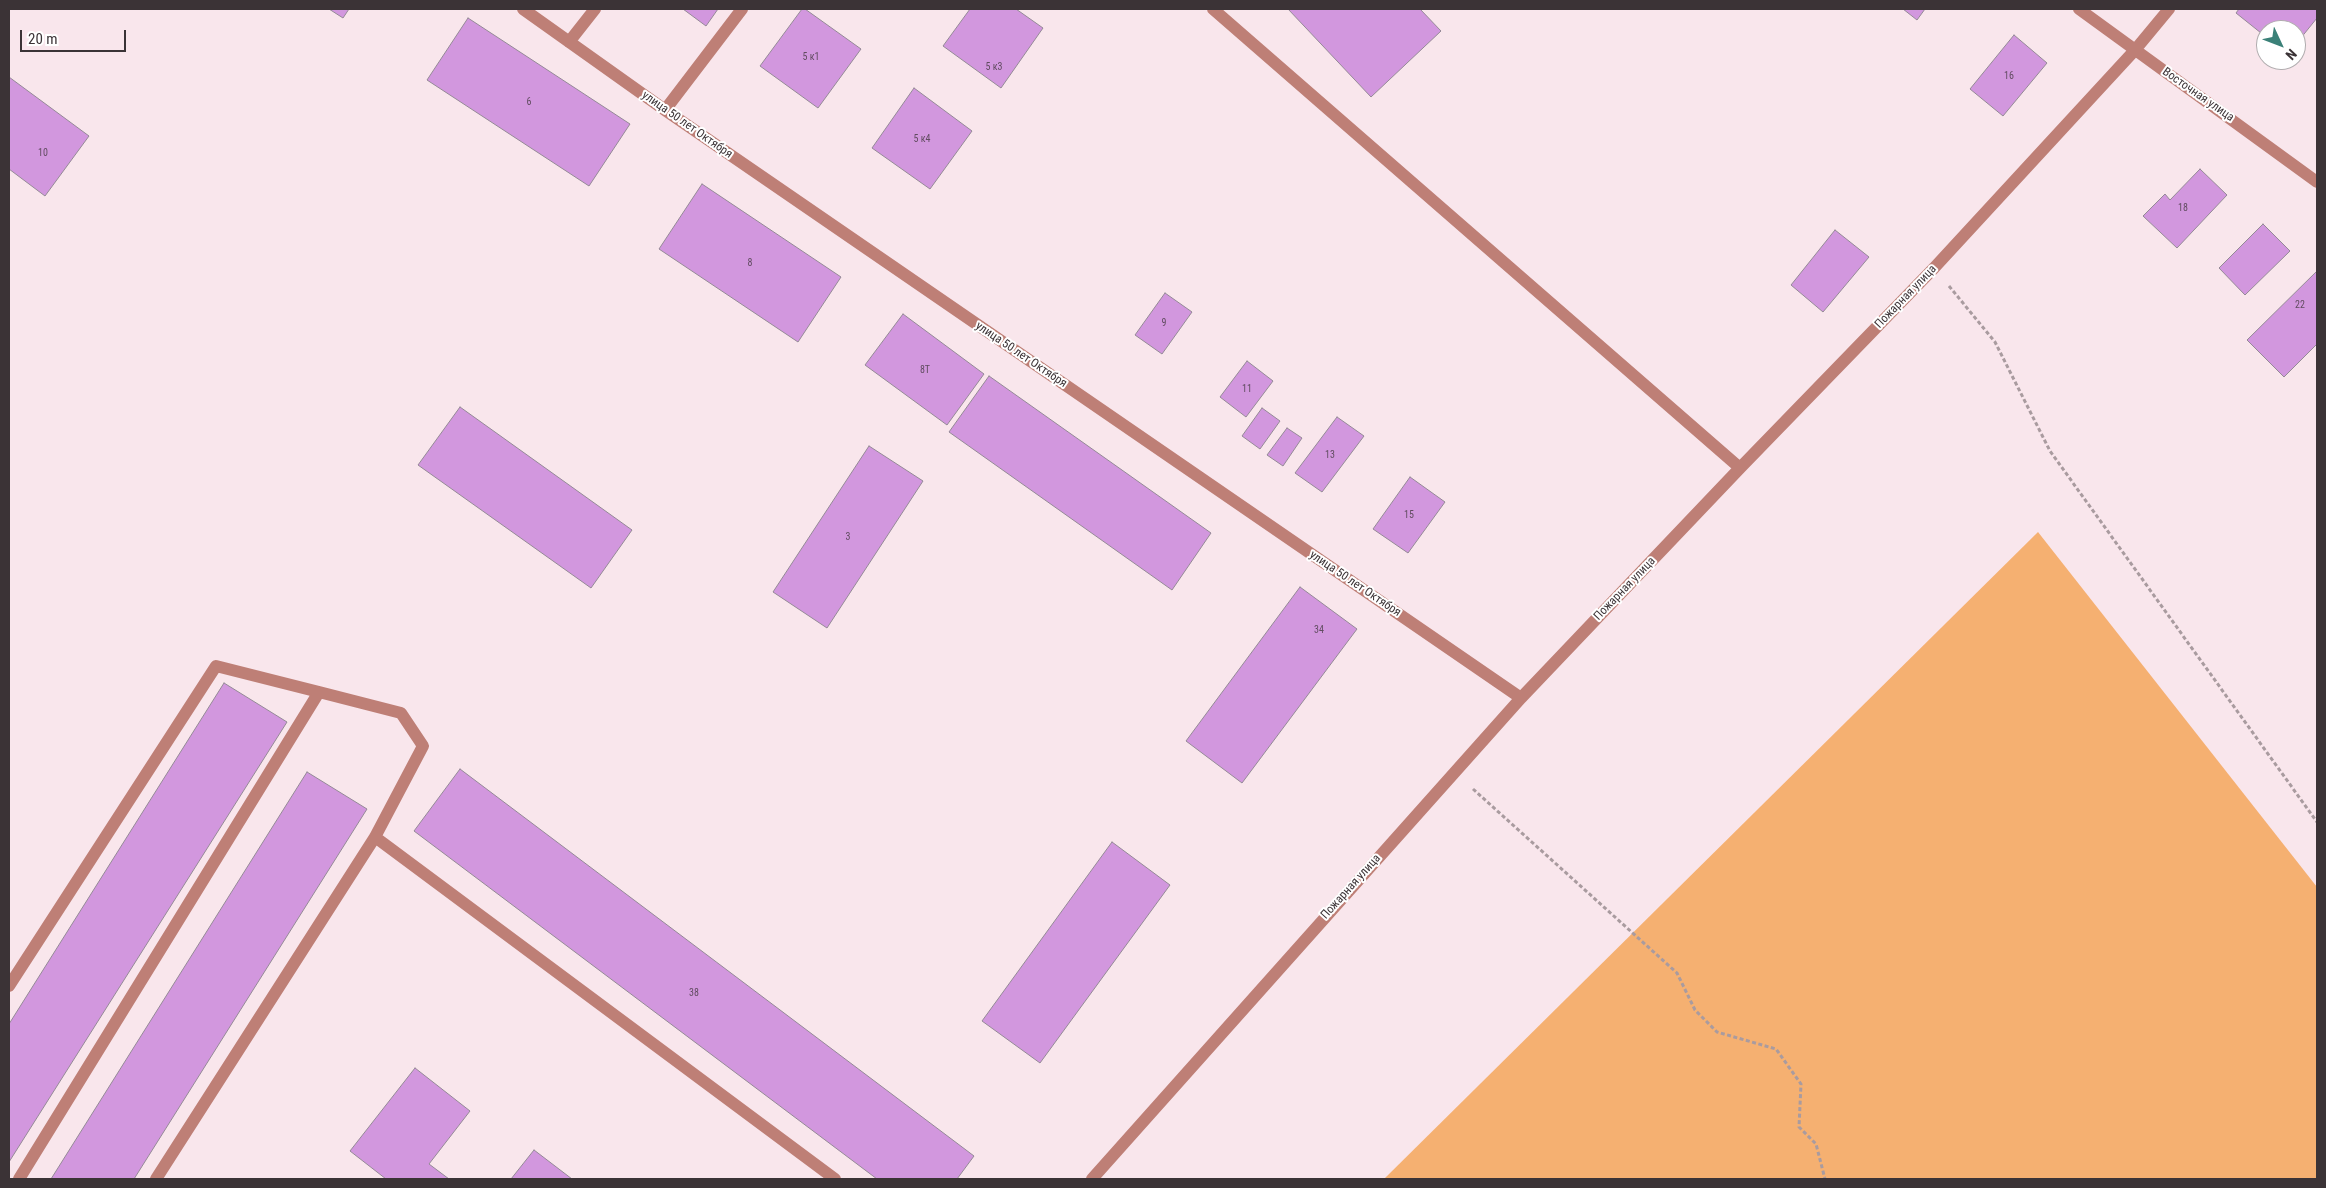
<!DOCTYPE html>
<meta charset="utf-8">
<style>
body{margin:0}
#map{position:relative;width:2326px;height:1188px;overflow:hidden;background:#f9e6ec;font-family:"Roboto Condensed",sans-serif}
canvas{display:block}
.frame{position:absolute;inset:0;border:10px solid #3b3336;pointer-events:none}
.north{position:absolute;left:2256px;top:20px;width:50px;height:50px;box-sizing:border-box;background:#fff;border:1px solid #b1adaf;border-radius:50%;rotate:133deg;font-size:14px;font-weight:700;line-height:20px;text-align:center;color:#3b3336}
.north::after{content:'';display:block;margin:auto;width:18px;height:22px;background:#3b8178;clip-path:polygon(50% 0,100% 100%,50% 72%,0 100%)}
.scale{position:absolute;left:20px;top:30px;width:106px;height:22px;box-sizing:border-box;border:2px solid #3b3336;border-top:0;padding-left:6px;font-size:15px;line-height:18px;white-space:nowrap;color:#3b3336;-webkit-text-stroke:4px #fff;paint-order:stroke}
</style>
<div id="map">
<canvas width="2326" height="1188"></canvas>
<div class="frame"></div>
<div class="north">N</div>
<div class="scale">20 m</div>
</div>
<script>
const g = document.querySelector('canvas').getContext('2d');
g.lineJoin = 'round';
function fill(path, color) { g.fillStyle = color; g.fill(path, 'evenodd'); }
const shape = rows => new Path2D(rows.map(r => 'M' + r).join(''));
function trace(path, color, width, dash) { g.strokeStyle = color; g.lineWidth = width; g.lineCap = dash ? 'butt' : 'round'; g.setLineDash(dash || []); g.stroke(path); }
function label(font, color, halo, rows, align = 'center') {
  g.font = font + ' "Roboto Condensed",sans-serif'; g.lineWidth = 4; g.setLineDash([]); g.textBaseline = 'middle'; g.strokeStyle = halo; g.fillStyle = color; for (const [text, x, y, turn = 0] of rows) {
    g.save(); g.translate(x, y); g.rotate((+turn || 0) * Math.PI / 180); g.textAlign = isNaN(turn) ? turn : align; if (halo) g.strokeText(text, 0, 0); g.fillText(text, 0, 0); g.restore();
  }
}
fill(shape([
 [2038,532,2317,887,2317,1179,1384,1179]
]), '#f5b071');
const building = shape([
 [329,9,349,9,343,18,329,9],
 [683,9,718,9,706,26,683,9],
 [802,9,805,9,861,49,818,108,760,66,802,9],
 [970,9,1016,9,1043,28,1001,88,943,46,970,9],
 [1288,9,1420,9,1441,31,1371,97,1288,9],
 [1903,9,1925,9,1917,20,1903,9],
 [2239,9,2317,9,2317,18,2296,44,2296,30,2266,30,2266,37,2236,13,2239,9],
 [468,18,630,124,589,186,427,80,468,18],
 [2014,35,2047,63,2003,116,1970,89,2014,35],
 [9,77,89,136,45,196,9,169,9,77],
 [914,88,972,131,930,189,872,148,914,88],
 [2200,169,2227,195,2177,248,2143,216,2165,194,2170,200,2200,169],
 [702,184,841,277,798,342,659,249,702,184],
 [2263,224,2290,251,2245,295,2219,268,2263,224],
 [1835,230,1869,257,1823,312,1791,285,1835,230],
 [2317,271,2317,344,2284,377,2247,340,2317,271],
 [1165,293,1192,312,1162,354,1135,335,1165,293],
 [903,314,984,374,947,425,865,365,903,314],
 [1247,361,1273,381,1246,417,1220,397,1247,361],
 [989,376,1211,533,1172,590,949,432,989,376],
 [460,407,632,530,591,588,418,465,460,407],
 [1262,408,1280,421,1260,449,1242,436,1262,408],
 [1337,417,1364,436,1322,492,1295,473,1337,417],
 [1287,428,1302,438,1283,466,1267,455,1287,428],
 [869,446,923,481,827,628,773,592,869,446],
 [1410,477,1445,502,1408,553,1373,529,1410,477],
 [1300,587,1357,629,1242,783,1186,741,1300,587],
 [224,683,287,722,9,1162,9,1024,224,683],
 [460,769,974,1156,957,1179,877,1179,414,831,460,769],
 [307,772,367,809,134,1179,51,1179,307,772],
 [1112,842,1170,885,1040,1063,982,1021,1112,842],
 [415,1068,470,1111,429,1164,449,1179,386,1179,350,1151,415,1068],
 [534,1150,572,1179,511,1179,534,1150]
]);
fill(building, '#d297de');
trace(building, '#948996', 1);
trace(shape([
 [1949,286,1995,342,2050,451,2317,822],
 [1473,789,1677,973,1695,1010,1717,1032,1776,1049,1801,1084,1799,1127,1816,1144,1825,1179]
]), '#a99b9f', 3, [4, 2.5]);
trace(shape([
 [523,9,665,110,1521,698],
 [1213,9,1740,468],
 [2079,9,2317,182],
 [569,42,595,9],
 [665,110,742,9],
 [375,837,835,1179],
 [9,986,216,666,319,692],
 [19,1179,319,692,401,713,423,746,375,837,156,1179],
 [1092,1179,1521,698,1740,468,1934,268,2135,50,2169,9]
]), '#be7f76', 12);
label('10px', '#614c60', null, [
 ["5 к1",811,57],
 ["5 к3",994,67],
 ["16",2009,76],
 ["6",529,102],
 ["5 к4",922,139],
 ["10",43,153],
 ["18",2183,208],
 ["8",750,263],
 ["22",2300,305],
 ["9",1164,323],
 ["8Т",925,370],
 ["11",1247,389],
 ["13",1330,455],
 ["15",1409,515],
 ["3",848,537],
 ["34",1319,630],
 ["38",694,993]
]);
label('12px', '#3b3336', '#fff', [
 ["Восточная улица",2198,95,35],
 ["улица 50 лет Октября",687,125,35],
 ["Пожарная улица",1906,297,-46],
 ["улица 50 лет Октября",1021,355,34],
 ["улица 50 лет Октября",1355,584,34],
 ["Пожарная улица",1625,589,-46],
 ["Пожарная улица",1351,887,-48]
]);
</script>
